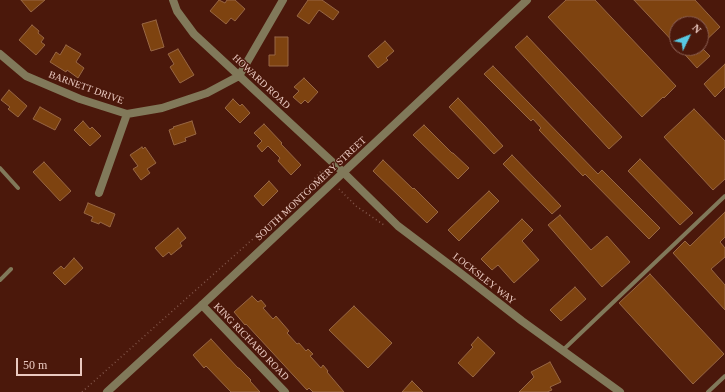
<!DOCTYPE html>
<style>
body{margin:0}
#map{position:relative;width:725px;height:392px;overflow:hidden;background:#4b180b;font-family:"Times New Roman",serif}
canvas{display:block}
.north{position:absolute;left:669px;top:16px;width:40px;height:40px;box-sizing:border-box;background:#4b180b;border:1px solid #8b5f53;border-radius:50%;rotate:47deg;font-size:11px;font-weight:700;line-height:16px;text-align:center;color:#eac9c0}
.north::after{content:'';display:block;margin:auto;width:14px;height:18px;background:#58c9e3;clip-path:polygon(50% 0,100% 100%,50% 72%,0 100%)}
.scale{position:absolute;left:16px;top:358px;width:66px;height:18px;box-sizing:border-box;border:2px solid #eac9c0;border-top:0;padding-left:5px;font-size:12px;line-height:14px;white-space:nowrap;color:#eac9c0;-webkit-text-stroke:3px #4b180b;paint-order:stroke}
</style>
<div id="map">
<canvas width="725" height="392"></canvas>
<div class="north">N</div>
<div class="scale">50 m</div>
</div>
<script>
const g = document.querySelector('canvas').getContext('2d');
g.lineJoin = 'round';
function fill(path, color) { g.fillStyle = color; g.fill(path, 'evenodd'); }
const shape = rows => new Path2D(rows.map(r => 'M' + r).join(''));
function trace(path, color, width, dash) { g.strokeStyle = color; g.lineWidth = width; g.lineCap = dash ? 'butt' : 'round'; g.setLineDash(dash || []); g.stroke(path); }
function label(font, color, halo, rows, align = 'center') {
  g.font = font + ' "Times New Roman",serif'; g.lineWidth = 3; g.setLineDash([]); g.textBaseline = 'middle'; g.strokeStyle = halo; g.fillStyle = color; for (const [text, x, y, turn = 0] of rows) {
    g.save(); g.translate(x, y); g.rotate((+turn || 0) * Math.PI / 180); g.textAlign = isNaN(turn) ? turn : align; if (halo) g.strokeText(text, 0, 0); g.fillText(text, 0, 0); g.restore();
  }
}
const building = shape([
 [21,0,45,0,31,12,21,0],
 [219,0,225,3,227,0,235,0,245,9,235,21,231,18,226,24,210,11,219,0],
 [308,0,322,0,339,12,333,20,319,10,309,24,297,16,308,0],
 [566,0,595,0,676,86,664,98,663,97,642,117,548,17,566,0],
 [634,0,695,0,720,27,701,45,701,24,677,24,677,46,634,0],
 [156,20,164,47,151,51,142,24,156,20],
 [32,25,39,31,38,33,44,38,41,42,45,45,36,55,19,40,32,25],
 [527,36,622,137,609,149,515,47,527,36],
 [275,37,288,37,288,66,269,66,269,55,275,55,275,37],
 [385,41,394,51,386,58,388,60,378,68,368,56,385,41],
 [66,45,81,54,76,62,84,68,78,78,67,70,66,72,50,62,56,52,60,55,66,45],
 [679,48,702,48,710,56,697,68,679,48],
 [178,49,194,75,180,83,170,67,174,64,168,54,178,49],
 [725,64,725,87,715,97,704,84,725,64],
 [493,66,598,174,602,170,660,228,649,239,585,174,583,176,540,131,539,130,541,128,533,119,531,121,484,74,493,66],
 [304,78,318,92,308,103,305,100,301,104,293,97,299,91,294,87,304,78],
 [9,90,27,106,18,117,8,109,10,107,1,100,9,90],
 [458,98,484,125,503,146,494,154,449,107,458,98],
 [233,99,240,106,242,104,250,113,240,123,225,108,233,99],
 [40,107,61,119,55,130,33,119,40,107],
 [694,109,725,141,725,179,713,190,664,137,694,109],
 [83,121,90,129,92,127,101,136,90,146,74,130,83,121],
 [192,121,196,134,185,138,186,141,174,145,169,130,174,128,173,127,192,121],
 [264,124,282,143,281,144,301,165,291,175,278,161,280,158,268,146,262,152,257,146,262,141,254,133,264,124],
 [424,125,452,153,453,153,469,168,458,179,413,135,424,125],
 [142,147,143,149,145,147,156,163,147,169,150,173,141,180,133,169,138,166,130,155,142,147],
 [512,155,561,206,552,214,503,164,512,155],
 [640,159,693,213,680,225,628,171,640,159],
 [383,160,413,189,414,188,438,212,427,223,373,171,383,160],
 [44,162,71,191,60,201,33,172,44,162],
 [269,181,278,191,263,206,254,196,269,181],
 [489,191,499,201,459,241,448,230,489,191],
 [88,203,115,214,110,227,100,222,99,224,91,221,93,217,84,213,88,203],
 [725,212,725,237,720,242,725,248,725,257,711,269,725,285,725,310,673,253,685,241,690,246,725,212],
 [560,215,591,250,607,236,630,262,602,287,548,225,560,215],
 [522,219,533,230,522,241,539,260,514,283,498,265,492,270,481,259,522,219],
 [178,228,186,238,180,243,182,246,171,255,169,252,163,257,155,248,178,228],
 [74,258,83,268,65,285,53,273,61,266,64,269,74,258],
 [650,274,724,354,693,384,619,303,650,274],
 [575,287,586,299,561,321,550,310,575,287],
 [252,296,258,302,261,300,266,306,263,308,273,319,276,316,289,331,287,333,297,344,299,343,306,351,308,349,313,354,310,356,321,368,323,365,328,371,327,372,344,392,313,392,309,388,307,390,246,324,245,325,234,312,252,296],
 [354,306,392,343,368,368,329,330,354,306],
 [478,337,495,353,473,377,458,363,473,347,471,345,478,337],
 [211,339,223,352,238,368,239,368,251,380,250,381,260,392,231,392,206,366,204,368,193,355,211,339],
 [550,362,561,382,550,387,552,390,547,392,519,392,534,377,531,372,550,362],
 [412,381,423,392,402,392,412,381]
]);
fill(building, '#7e4310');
trace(building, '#986744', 1);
trace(shape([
 [339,189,356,206,384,225],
 [82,392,293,203,322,170,327,176]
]), '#82564a', 1.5, [1, 3]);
trace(shape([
 [0,168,18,188],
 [0,280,11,269],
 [563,350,725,196],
 [708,392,725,376]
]), '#81795a', 4);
trace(shape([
 [173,0,177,11,194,34,343,172,398,226,459,272,522,321,620,392],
 [0,54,26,76,80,99,127,114,162,108,207,93,239,76,283,0],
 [99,193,127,114],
 [202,305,285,392]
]), '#81795a', 8);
trace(shape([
 [107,392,202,305,527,0]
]), '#81795a', 8);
label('10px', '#eac9c0', '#4b180b', [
 ["HOWARD ROAD",261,82,43],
 ["BARNETT DRIVE",86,88,20],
 ["SOUTH MONTGOMERY STREET",311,189,-43],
 ["LOCKSLEY WAY",484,279,38],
 ["KING RICHARD ROAD",251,342,46]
]);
</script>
